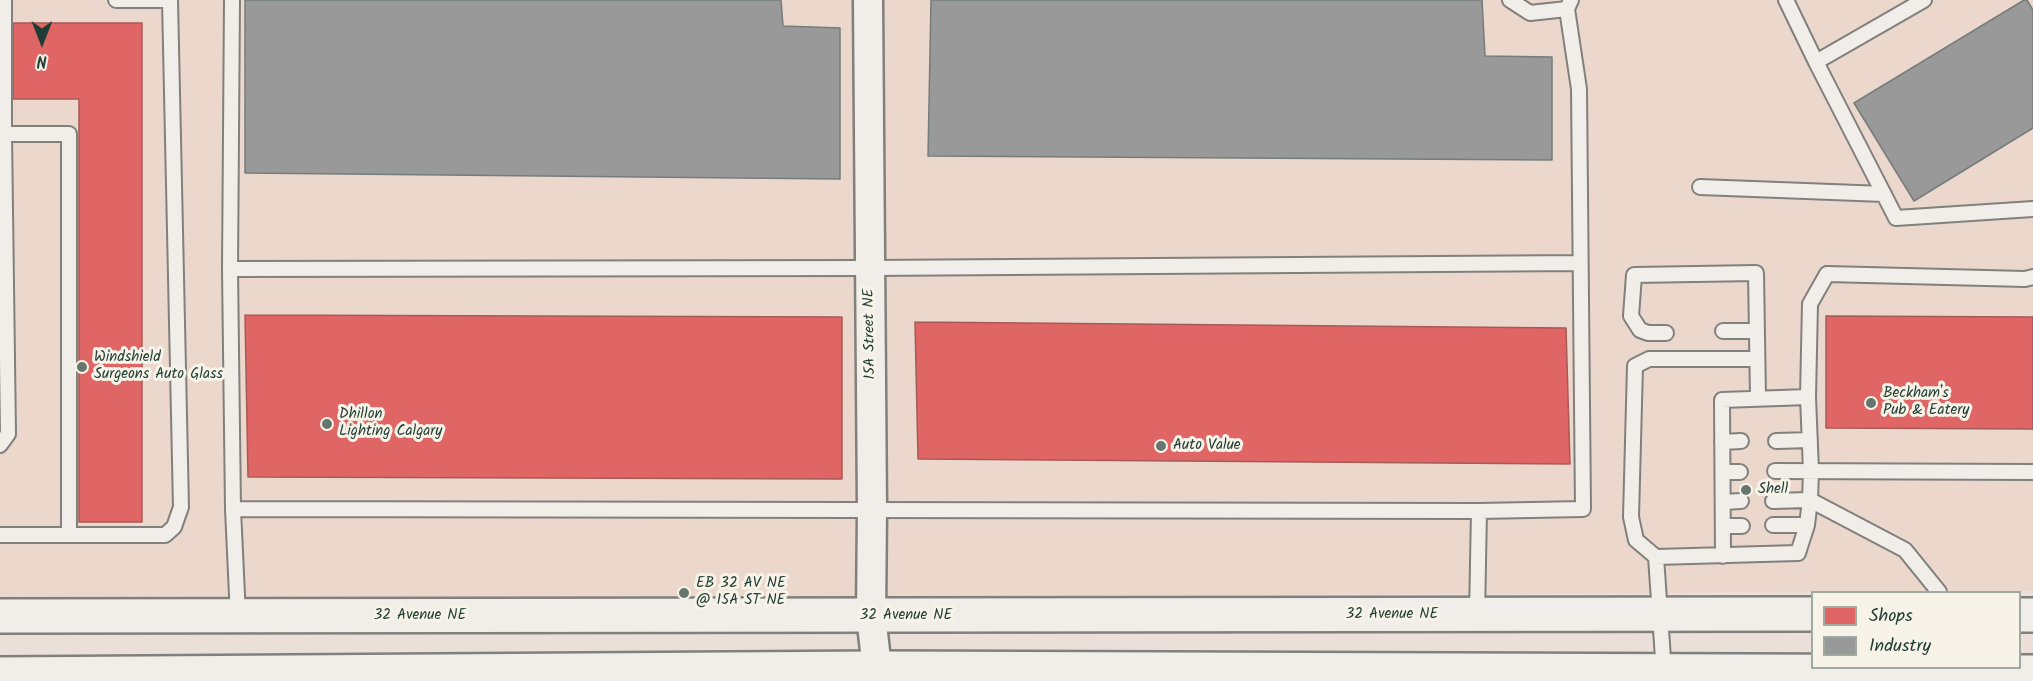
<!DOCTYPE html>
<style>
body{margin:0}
#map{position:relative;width:2033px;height:681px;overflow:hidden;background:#eadfd9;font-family:Kalam,sans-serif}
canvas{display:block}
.legend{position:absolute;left:1811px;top:591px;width:210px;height:78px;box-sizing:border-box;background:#f7f3e8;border:2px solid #a1aaa0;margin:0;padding:8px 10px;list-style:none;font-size:18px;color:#1f3d34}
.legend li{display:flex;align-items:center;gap:12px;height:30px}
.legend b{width:30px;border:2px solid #a1aaa0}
.north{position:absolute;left:12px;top:12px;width:60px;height:60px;-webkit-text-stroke:4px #f7f3e8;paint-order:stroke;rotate:180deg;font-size:16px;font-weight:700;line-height:24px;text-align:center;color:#1f3d34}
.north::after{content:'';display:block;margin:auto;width:21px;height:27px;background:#1f3d34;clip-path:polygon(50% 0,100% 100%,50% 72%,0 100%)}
</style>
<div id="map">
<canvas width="2033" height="681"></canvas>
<ul class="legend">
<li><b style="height:16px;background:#e06666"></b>Shops</li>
<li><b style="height:16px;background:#999"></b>Industry</li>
</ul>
<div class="north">N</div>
</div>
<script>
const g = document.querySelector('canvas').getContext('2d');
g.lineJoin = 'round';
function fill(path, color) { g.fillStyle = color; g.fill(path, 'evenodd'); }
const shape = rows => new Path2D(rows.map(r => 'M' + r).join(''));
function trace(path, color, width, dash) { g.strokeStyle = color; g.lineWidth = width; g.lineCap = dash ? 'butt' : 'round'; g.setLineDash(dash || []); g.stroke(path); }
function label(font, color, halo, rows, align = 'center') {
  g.font = font + ' Kalam,sans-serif'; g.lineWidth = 6; g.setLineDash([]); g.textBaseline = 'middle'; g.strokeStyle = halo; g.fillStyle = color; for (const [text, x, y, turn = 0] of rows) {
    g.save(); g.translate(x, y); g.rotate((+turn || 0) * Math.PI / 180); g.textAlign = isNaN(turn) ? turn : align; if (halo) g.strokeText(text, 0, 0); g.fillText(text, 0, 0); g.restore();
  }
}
fill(shape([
 [0,0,2033,0,2033,591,0,601]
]), '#ecd7cc');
const shops = shape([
 [13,23,142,23,142,522,79,522,79,99,13,99,13,23],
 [245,315,842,317,842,479,248,477,245,315],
 [1826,316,2033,317,2033,429,1826,428,1826,316],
 [915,322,1566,328,1570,464,918,459,915,322]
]);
fill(shops, '#e06666');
trace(shops, '#a65a57', 1.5);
const industry = shape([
 [245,0,781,0,783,26,840,28,840,179,245,173,245,0],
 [931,0,1482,0,1485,56,1552,57,1552,160,928,156,931,0],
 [2024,0,2027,0,2033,10,2033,128,1914,201,1854,103,2024,0]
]);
fill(industry, '#999');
trace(industry, '#747d7b', 1.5);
const service = shape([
 [232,0,230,269,233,509],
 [1510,0,1530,13,1567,9,1571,0],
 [1786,0,1816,62,1896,218,2033,209],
 [1816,62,1924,0],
 [4,134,69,134,69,535],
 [1700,187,1884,194],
 [230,269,870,268,1580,263],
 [1723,331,1756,331],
 [1666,333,1648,333,1640,330,1631,316,1634,275,1756,273,1758,398],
 [1776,441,1810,440],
 [1722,442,1741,441],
 [0,445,8,434,4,134,4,0],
 [1775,471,2033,472],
 [1723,472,1740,472],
 [1773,501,1810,500,1905,550,1939,592],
 [1723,502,1741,501],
 [1773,525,1807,525],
 [1723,526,1742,526],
 [0,535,165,535,174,527,181,507,170,0,116,0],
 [1723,556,1722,400,1808,397],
 [1656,557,1798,553,1807,525,1810,500,1811,471,1808,397,1810,304,1827,274,2025,279,2033,277],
 [1477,615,1479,511],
 [238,617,233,509,1479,511,1583,509,1579,89,1567,9],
 [1664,673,1656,557,1636,540,1631,517,1635,366,1649,359,1756,359]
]);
const minor = shape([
 [868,0,872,510,871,616,877,668]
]);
const secondary = shape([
 [2020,615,2033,615],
 [0,616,1812,614],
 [0,674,877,668,2033,672]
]);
trace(service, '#80807c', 18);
trace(minor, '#80807c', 33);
trace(secondary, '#80807c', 38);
trace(service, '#f1eeea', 14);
trace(minor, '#f1eeea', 28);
trace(secondary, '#f1eeea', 33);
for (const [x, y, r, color] of [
 [82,367,6,"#66766e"],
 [1871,403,6,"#66766e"],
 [327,424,6,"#66766e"],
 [1161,446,6,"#66766e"],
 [1746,490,6,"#66766e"],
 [684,593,6,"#66766e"]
]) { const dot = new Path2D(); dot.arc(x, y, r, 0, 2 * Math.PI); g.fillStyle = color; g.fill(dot); trace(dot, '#f7f3e8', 2); }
label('15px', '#1f3d34', '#f7f3e8', [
 ["15A Street NE",871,334,-91],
 ["32 Avenue NE",1392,615],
 ["32 Avenue NE",420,616],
 ["32 Avenue NE",906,616]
]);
label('15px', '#1f3d34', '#f7f3e8', [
 ["Windshield",94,358],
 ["Surgeons Auto Glass",94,375],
 ["Beckham's",1883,394],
 ["Pub & Eatery",1883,411],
 ["Dhillon",339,415],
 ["Lighting Calgary",339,432],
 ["Auto Value",1173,446],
 ["Shell",1758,490],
 ["EB 32 AV NE",696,584],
 ["@ 15A ST NE",696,601]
], 'left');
</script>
